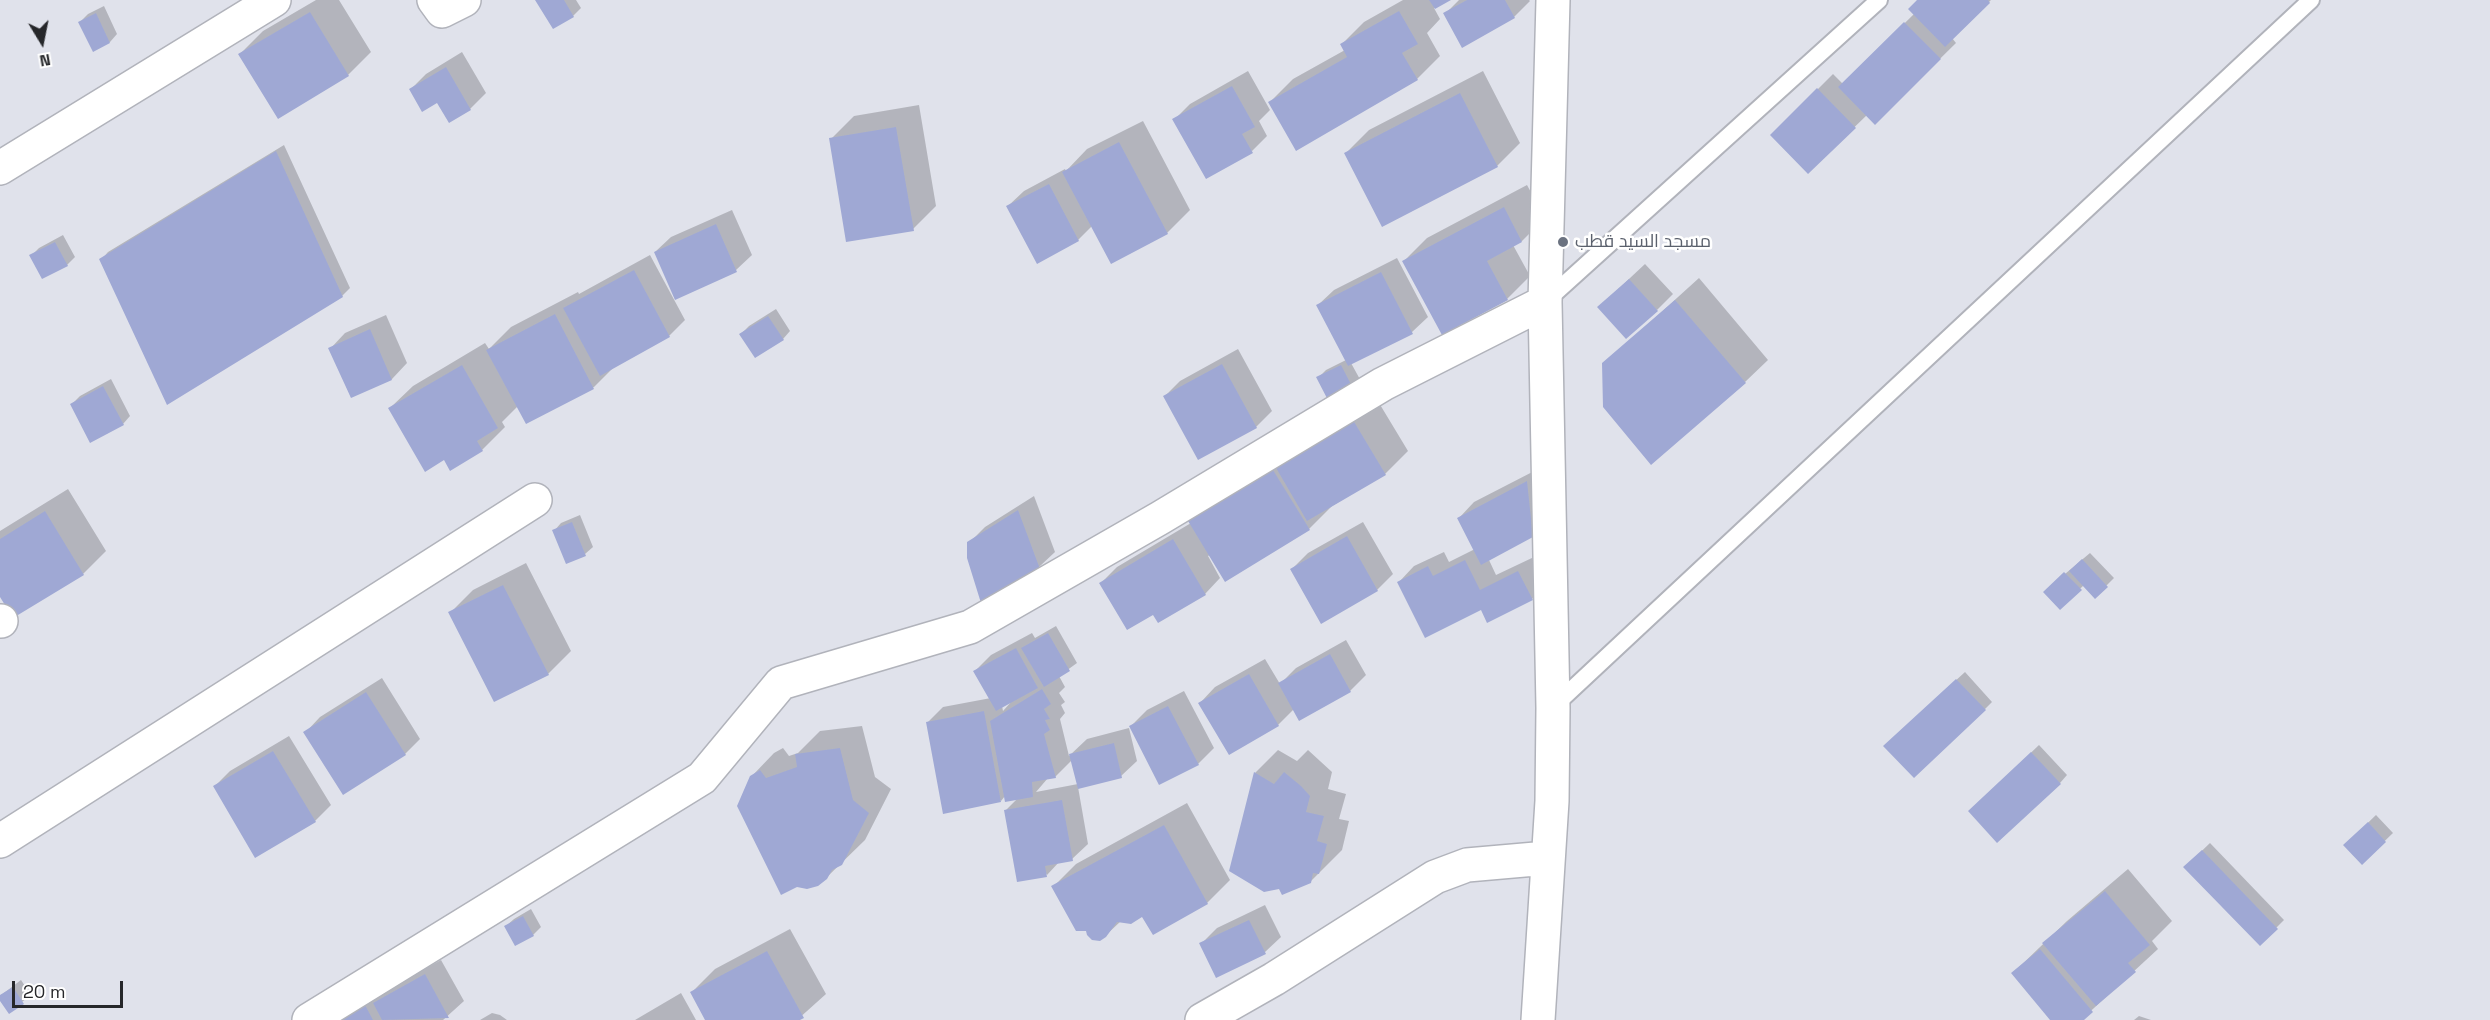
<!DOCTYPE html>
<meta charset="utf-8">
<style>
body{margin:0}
#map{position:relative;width:2490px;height:1020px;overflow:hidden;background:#e0e2eb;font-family:"Space Grotesk",sans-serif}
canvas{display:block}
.north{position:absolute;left:12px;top:12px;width:60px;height:60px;-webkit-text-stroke:4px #fff;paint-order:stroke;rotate:170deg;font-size:16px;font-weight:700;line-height:24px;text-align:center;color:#26272a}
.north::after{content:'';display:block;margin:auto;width:21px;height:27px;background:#26272a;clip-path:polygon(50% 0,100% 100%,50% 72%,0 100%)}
.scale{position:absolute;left:12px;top:981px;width:111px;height:27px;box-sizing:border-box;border:3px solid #26272a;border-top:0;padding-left:8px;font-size:18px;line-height:21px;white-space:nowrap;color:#26272a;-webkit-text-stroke:4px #fff;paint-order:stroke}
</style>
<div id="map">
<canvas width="2490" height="1020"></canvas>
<div class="north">N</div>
<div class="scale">20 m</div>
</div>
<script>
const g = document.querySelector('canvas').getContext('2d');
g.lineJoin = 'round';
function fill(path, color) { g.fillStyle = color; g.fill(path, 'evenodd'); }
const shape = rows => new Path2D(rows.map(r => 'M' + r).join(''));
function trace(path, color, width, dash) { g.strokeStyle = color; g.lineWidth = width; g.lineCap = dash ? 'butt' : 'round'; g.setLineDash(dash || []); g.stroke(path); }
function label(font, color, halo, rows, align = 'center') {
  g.font = font + ' "Space Grotesk",Cairo,sans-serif'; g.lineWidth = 5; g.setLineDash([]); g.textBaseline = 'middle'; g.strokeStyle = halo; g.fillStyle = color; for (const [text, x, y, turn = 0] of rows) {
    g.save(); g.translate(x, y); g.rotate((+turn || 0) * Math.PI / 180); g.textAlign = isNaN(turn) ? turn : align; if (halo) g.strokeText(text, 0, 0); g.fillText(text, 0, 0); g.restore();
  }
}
fill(shape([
 [316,0,339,0,371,52,348,75,240,54,263,31],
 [537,0,576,0,581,8,573,16],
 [1403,0,1448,0,1434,8,1440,19,1427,33,1440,56,1417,79,1296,149,1270,102,1293,79,1345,50,1342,44,1364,22],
 [1459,0,1529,0,1530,1,1514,17,1445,14],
 [1919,0,1991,0,1952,38,1956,43,1875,123,1867,115,1808,172,1772,135,1833,74,1843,84,1915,13],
 [104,6,117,34,110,42,94,50,80,22,88,14],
 [462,52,486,93,470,109,449,121,438,101,411,89,426,74],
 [1248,71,1270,110,1259,121,1267,136,1252,151,1174,120,1190,104],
 [1483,71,1520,143,1497,166,1346,153,1369,130],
 [919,105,936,206,913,229,831,139,854,116],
 [1143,121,1190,210,1167,233,1092,226,1078,240,1008,206,1024,191,1065,169,1066,171,1087,149],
 [284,145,350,288,342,296,101,260,108,252],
 [1527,185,1545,218,1522,241,1513,245,1530,276,1507,299,1404,261,1427,238],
 [732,210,752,255,736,270,655,252,671,237],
 [63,235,75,257,67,265,31,256,39,248],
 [650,255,685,320,669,336,615,366,594,387,526,422,518,406,502,422,505,427,482,450,444,458,390,408,413,386,485,343,489,349,511,327,578,292,579,294],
 [1397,258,1428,317,1412,332,1351,363,1362,383,1354,391,1318,378,1326,370,1346,360,1318,305,1334,290],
 [1645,264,1673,294,1657,310,1615,292],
 [1699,278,1768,360,1745,382,1604,364],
 [776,309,790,331,783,339,741,334,749,326],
 [386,315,407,363,392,379,351,397,330,349,345,333],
 [1238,349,1272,411,1256,427,1164,397,1180,381],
 [111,379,130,416,123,424,72,404,80,396],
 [1373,393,1408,451,1385,474,1332,506,1309,529,1210,555,1208,556,1220,578,1205,594,1153,613,1101,583,1117,567,1191,523,1190,522,1213,499],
 [1542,467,1548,520,1532,536,1489,560,1496,575,1534,557,1547,583,1532,599,1481,608,1399,582,1414,566,1444,552,1449,562,1475,549,1459,518,1474,502],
 [68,489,106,551,83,574,13,616,0,594,0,531],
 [1034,496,1055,552,1039,567,969,543,985,527],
 [580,515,593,547,585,554,554,531,561,523],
 [1363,522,1393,574,1377,590,1292,569,1308,553],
 [2090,553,2114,578,2095,597,2084,585,2060,608,2053,584],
 [526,563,571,651,548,674,450,613,473,590],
 [1056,626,1077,663,1059,676,1065,687,1059,693,1065,702,1061,705,1065,713,1060,719,1069,756,1087,739,1129,728,1137,761,1121,776,1078,787,1088,844,1072,859,1060,861,1047,875,1006,810,1018,798,1005,796,1001,801,927,723,943,707,991,698,975,671,991,655,1032,633,1035,638],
 [1011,702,1003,711,1002,706],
 [1072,760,1078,784,1036,792,1048,778,1055,777],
 [1346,640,1366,675,1350,691,1300,719,1294,709,1278,725,1200,703,1215,687,1265,659,1280,684,1296,668],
 [1965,672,1992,702,1985,709,1893,738],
 [382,678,420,739,405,754,305,733,320,717],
 [1184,691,1214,748,1198,764,1160,783,1131,726,1147,710],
 [862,726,875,777,891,789,865,840,826,878,751,777,774,753,783,748,789,756,798,753,820,731],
 [289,736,331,805,315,821,214,787,230,771],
 [2039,745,2067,775,2060,783,1970,811],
 [1278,750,1297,761,1308,750,1332,772,1328,789,1346,794,1339,819,1349,821,1342,850,1310,882,1255,773],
 [1187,803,1230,880,1207,903,1121,921,1105,936,1087,929,1053,887,1076,864],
 [2376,815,2393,833,2362,863,2345,845],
 [2210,843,2284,920,2260,944,2185,867],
 [2128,869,2172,921,2152,941,2158,949,2081,1020,2052,1020,2013,973,2067,921],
 [1265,905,1281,937,1265,952,1201,944,1217,928],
 [531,909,541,927,533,935,506,926,514,919],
 [790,929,826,994,797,1020,707,1020,692,992,715,969],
 [441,960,464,1001,443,1020,313,1020,391,987],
 [21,980,31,995,9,1012,0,996],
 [681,993,696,1020,635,1020],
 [492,1013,500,1015,507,1020,480,1020],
 [2139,1016,2151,1020,2134,1020]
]), '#0003');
fill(shape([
 [535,0,564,0,574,17,553,29],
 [1429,0,1451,0,1435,9],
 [1467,0,1505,0,1515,18,1462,48,1443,13],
 [1917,0,1988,0,1990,3,1945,47,1908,9],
 [1399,11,1418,44,1402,53,1418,80,1296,151,1268,102,1347,57,1340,44],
 [310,12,349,76,278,119,238,54],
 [96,13,110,43,93,52,78,22],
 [1904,22,1941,59,1875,125,1838,87],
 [446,67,471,110,449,123,437,103,422,112,409,89],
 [1232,86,1255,127,1242,134,1253,153,1206,179,1172,119],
 [1817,88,1856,128,1808,174,1770,135],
 [1460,93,1498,167,1382,227,1344,153],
 [896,127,914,231,846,242,829,138],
 [1119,142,1168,234,1111,264,1062,172],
 [276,151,343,297,167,405,99,259],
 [1049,184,1079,241,1037,264,1006,206],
 [1504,207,1522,242,1487,261,1508,300,1442,335,1402,261],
 [716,224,737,272,675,300,654,252],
 [55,242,68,266,42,279,29,255],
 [634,270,670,337,600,376,563,308],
 [1381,272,1413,334,1348,366,1316,305],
 [1629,279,1658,311,1626,339,1597,307],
 [1675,300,1746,383,1651,465,1603,407,1602,363],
 [555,314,594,389,526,424,486,350],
 [768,316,784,340,755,358,739,334],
 [370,329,392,380,351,398,328,348],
 [1222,364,1257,428,1198,460,1163,396],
 [462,365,498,428,477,441,483,451,450,471,444,460,425,472,388,408],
 [1341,365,1355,392,1330,404,1316,377],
 [103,386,124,425,90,443,70,404],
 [1350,415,1386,475,1307,521,1272,461],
 [1273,470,1310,530,1225,582,1188,521],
 [1527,481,1533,537,1481,565,1457,518],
 [1018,510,1040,569,981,603,967,558,967,542],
 [45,511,84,575,13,618,0,597,0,539],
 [572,522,586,556,566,564,552,530],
 [1347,536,1378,591,1321,624,1290,569],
 [1173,539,1206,595,1158,623,1153,615,1127,630,1099,583],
 [2082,559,2108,587,2095,599,2069,571],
 [1465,560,1480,590,1518,571,1533,600,1487,623,1481,610,1425,638,1397,582,1428,566,1433,576],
 [2064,572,2082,590,2060,610,2043,592],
 [503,585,549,675,494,702,448,612],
 [1048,633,1070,671,1044,687,1021,648],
 [1016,648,1038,688,996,711,973,671],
 [1330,654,1351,692,1299,721,1278,683],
 [1249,674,1279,726,1229,755,1198,703],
 [1956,679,1986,710,1914,778,1883,746],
 [1042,689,1051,704,1044,709,1050,719,1045,720,1050,730,1044,734,1056,778,1032,782,1033,797,1005,802,990,721],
 [366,692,406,755,343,795,303,732],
 [1168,706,1199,765,1159,785,1129,726],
 [984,711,1001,802,943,814,926,722],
 [1114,743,1122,778,1078,789,1069,754],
 [840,748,853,800,869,813,842,865,832,870,827,879,818,886,807,889,797,887,781,895,737,806,750,776,760,770,766,778,797,767,795,754],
 [273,751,316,822,255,858,213,786],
 [2031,752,2061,784,1997,843,1968,811],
 [1254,772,1274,784,1284,772,1301,786,1310,796,1306,812,1324,816,1317,841,1327,844,1319,874,1313,873,1311,883,1282,895,1279,889,1264,892,1229,871],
 [1062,800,1073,861,1045,866,1047,877,1017,882,1004,810],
 [2368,822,2386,842,2362,865,2343,845],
 [1164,825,1208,904,1153,935,1142,917,1131,924,1117,922,1106,937,1100,941,1092,940,1087,935,1086,931,1076,931,1051,886],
 [2202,850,2278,929,2260,946,2183,867],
 [2105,891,2150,945,2128,963,2136,972,2096,1006,2042,943],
 [523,916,534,936,515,946,504,926],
 [1249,920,1266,954,1216,978,1199,943],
 [2040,949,2093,1012,2084,1020,2050,1020,2011,973],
 [767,951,804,1018,800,1020,705,1020,690,992],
 [425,974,449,1018,382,1020,373,1003],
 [13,987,24,1004,9,1014,0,1001,0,995],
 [363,1001,373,1020,328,1020]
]), '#9fa8d4');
const lane = shape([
 [1546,301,1879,0],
 [1553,707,2311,0]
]);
const street = shape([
 [434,0,442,11,464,0],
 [0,168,274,0],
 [0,621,1,621],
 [0,841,535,500],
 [309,1020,702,778,781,683,970,627,1160,518,1383,384,1545,302],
 [1202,1020,1274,979,1435,877,1467,865,1547,858],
 [1538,1020,1552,801,1553,708,1545,302,1553,0]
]);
trace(lane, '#b1b3bb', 20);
trace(street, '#b1b3bb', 36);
trace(lane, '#fff', 16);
trace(street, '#fff', 33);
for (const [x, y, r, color] of [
 [1563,242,6,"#6b7280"]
]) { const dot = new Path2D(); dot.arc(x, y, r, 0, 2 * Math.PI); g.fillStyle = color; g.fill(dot); trace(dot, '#fff', 2); }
label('18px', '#5b616d', '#fff', [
 ["مسجد السيد قطب",1575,242]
], 'left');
</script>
